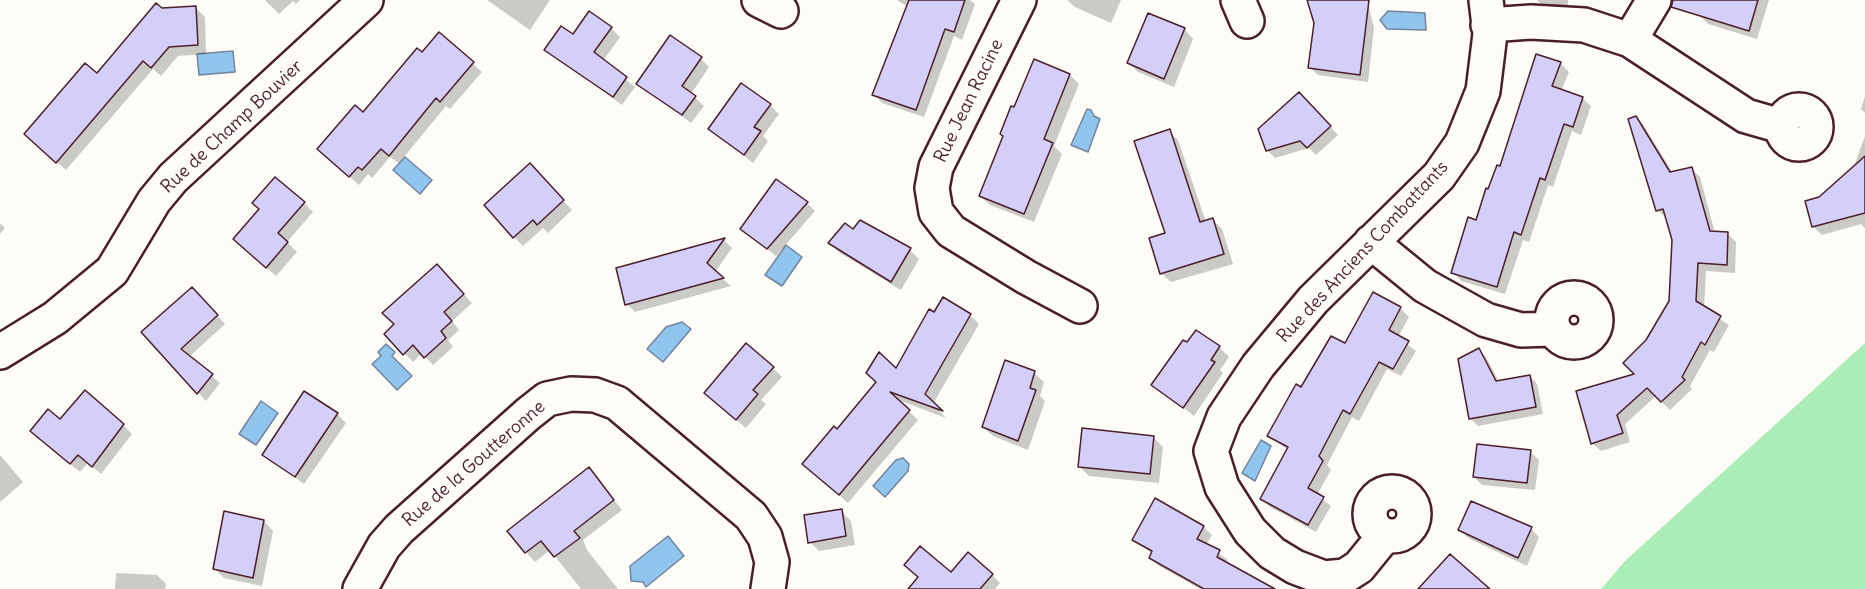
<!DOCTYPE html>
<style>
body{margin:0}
canvas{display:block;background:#fdfcf7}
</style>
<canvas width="1865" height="589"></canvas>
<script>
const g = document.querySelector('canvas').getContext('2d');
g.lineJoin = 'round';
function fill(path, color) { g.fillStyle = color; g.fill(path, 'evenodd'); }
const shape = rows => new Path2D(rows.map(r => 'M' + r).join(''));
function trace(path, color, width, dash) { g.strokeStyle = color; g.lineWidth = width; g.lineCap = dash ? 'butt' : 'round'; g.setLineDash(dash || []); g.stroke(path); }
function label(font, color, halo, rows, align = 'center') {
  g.font = font + ' Delius,sans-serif'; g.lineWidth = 4.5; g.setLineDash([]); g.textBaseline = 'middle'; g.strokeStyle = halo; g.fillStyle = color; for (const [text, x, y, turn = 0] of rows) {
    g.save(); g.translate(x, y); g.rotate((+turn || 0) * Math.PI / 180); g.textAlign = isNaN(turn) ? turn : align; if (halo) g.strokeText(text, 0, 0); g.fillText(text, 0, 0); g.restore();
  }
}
fill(shape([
 [1865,343,1865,589,1601,589,1625,561]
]), '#abedb6');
const water = shape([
 [1388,11,1425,13,1426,30,1387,29,1380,20,1388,11],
 [233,51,235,72,199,75,197,54,233,51],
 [1087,109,1091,110,1094,116,1100,119,1088,152,1071,145,1087,109],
 [405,157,432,180,420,194,393,170,405,157],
 [786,245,802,257,782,286,765,275,786,245],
 [682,322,691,329,663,362,647,349,666,327,682,322],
 [386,344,395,352,392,356,412,376,397,390,372,364,381,356,378,352,386,344],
 [261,401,278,413,256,445,239,434,261,401],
 [1261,440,1271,446,1255,481,1242,473,1261,440],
 [903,458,909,464,908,471,885,497,873,486,896,460,903,458],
 [668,536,684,556,646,587,643,582,631,581,630,566,668,536]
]);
fill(water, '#90c5ed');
trace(water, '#74839f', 1.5);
fill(shape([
 [265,0,300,0,296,4,293,1,279,14],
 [487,0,550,0,530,30],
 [897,0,970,0,975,4,962,40,954,36,924,117,882,103,874,94,908,7],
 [1067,0,1121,0,1111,23,1075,7],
 [1309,0,1367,0,1374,28,1368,82,1318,75,1310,67,1315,23],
 [1537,0,1568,0,1568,6,1543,6],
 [1703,0,1769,0,1757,39,1708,24,1699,15],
 [196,8,205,17,206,54,178,56,161,76,153,69,66,170,35,143,161,10],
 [611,28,620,37,603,61,635,87,622,105,546,49,573,37],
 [1184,29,1193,39,1174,87,1138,72,1129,63],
 [440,34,482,72,450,109,446,106,399,163,390,157,372,178,368,174,359,185,328,157,363,114],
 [701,59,709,67,691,94,704,106,691,123,638,83],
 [1560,63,1569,72,1561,91,1582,98,1591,106,1581,135,1572,131,1553,187,1548,185,1529,242,1523,240,1505,294,1461,281,1453,272,1489,191],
 [1070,75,1079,84,1054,146,1062,154,1034,222,990,205,980,196,1015,109],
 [1865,96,1865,113,1861,109],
 [1306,101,1338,135,1316,155,1309,148,1275,158,1268,151,1260,130],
 [770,105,779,114,763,136,768,141,753,163,710,129],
 [1636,117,1644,126,1673,173,1691,169,1700,177,1715,233,1727,233,1736,242,1735,273,1706,271,1704,308,1729,325,1714,352,1710,350,1690,386,1692,389,1670,410,1656,396,1625,424,1630,442,1601,451,1592,443,1637,375,1648,341,1671,301,1673,240,1667,218,1657,210],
 [1169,131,1178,140,1206,222,1213,220,1222,229,1233,264,1171,282,1161,273,1167,234],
 [1865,136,1865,228,1861,224,1822,235,1813,226,1820,198,1853,169],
 [539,175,572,210,548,233,543,228,523,246,514,237],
 [304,203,313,212,287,242,297,252,276,276,244,248],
 [807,203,815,211,776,256,742,229],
 [0,223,5,228,0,234],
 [854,231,910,250,919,259,901,290,840,253,831,243],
 [724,240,732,248,715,272,731,286,635,312,627,304,617,269],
 [445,274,472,303,452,321,459,330,448,340,453,347,433,365,422,353,413,362,386,334],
 [1374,294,1401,309,1409,317,1398,337,1416,351,1401,376,1387,369,1359,421,1352,417,1327,465,1331,470,1317,495,1331,506,1316,532,1270,507,1262,499,1288,450,1269,436,1302,389,1345,345],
 [200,297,225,324,189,357,220,383,206,401,143,333],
 [934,314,970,315,979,324,933,404,946,418,896,399,918,420,848,503,804,464,896,370],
 [1219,347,1229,357,1220,370,1223,373,1194,416,1153,384],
 [1479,350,1486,357,1499,382,1530,376,1537,384,1543,414,1478,426,1471,419],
 [773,368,782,377,761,400,766,404,746,428,715,402],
 [1034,373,1044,382,1040,396,1045,401,1028,450,993,436,983,427],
 [337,414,346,423,304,484,264,455],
 [60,422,123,425,132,434,101,474,88,463,80,472,41,440],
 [1153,437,1163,447,1159,483,1089,476,1079,466],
 [1530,452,1539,460,1535,490,1482,485,1474,477],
 [0,455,23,482,0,502],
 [589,469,622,510,583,540,587,550,618,589,581,589,550,550,535,562,526,552],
 [841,511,851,521,855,545,819,551,810,542],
 [264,521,273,531,262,586,224,578,214,568],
 [1203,527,1212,535,1206,545,1228,560,1225,564,1250,589,1200,589,1159,566,1151,558,1153,554,1134,540],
 [1531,529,1539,537,1527,566,1468,538,1460,530],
 [116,573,157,575,166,584,165,589,115,589],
 [951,574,992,575,1000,583,995,589,922,589,920,578]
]), '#0003');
const building = shape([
 [909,0,965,0,954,32,945,29,916,110,872,95,909,0],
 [1307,0,1369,0,1360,75,1308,68,1314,23,1307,0],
 [1673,0,1758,0,1749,31,1671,7,1673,0],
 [156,3,162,8,196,6,198,45,169,47,151,68,143,61,56,163,24,134,85,63,97,73,156,3],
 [589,11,612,27,594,52,627,77,613,97,544,50,561,26,573,34,589,11],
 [1148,13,1185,28,1164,79,1127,63,1148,13],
 [439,32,474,62,440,102,436,98,389,156,381,149,362,170,358,167,349,177,317,149,355,105,363,112,417,48,422,52,439,32],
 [670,35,702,57,682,86,696,96,682,115,636,84,670,35],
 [1536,54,1561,62,1552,86,1583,97,1573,127,1564,124,1545,180,1540,178,1521,235,1514,232,1497,287,1451,273,1468,217,1476,220,1486,188,1488,189,1497,165,1500,166,1536,54],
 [1034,59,1070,74,1044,139,1053,143,1024,214,979,196,1003,136,1000,134,1011,106,1014,107,1034,59],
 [741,83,771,104,754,127,761,131,744,155,708,129,741,83],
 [1299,92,1331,126,1307,148,1300,141,1266,151,1258,129,1299,92],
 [1636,116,1670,172,1692,167,1710,231,1728,232,1727,265,1698,263,1696,301,1721,316,1705,345,1701,342,1682,377,1685,380,1661,402,1647,388,1617,415,1623,433,1591,444,1576,391,1634,374,1623,363,1646,340,1669,301,1672,240,1663,209,1656,211,1628,119,1636,116],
 [1170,129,1200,222,1213,218,1224,254,1160,274,1149,238,1165,233,1134,141,1170,129],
 [1865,156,1865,213,1812,227,1805,201,1819,197,1865,156],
 [530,163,564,200,537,225,533,220,513,238,484,205,530,163],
 [275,177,305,202,278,233,288,242,266,268,233,239,259,209,252,203,275,177],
 [776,179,808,202,767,249,740,229,776,179],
 [860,220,911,248,891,282,828,243,845,223,853,229,860,220],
 [725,238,707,263,724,278,625,305,616,268,725,238],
 [437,264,464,294,444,312,452,321,441,331,446,338,424,358,413,345,403,355,384,334,394,324,382,313,437,264],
 [192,287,218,315,181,349,213,374,197,394,141,332,192,287],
 [1373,292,1401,307,1389,330,1409,341,1393,369,1379,362,1350,414,1343,410,1319,456,1323,461,1308,488,1324,497,1308,525,1260,499,1288,447,1267,436,1296,384,1301,387,1331,336,1345,343,1373,292],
 [943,297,971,314,925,394,943,411,890,392,910,410,839,495,802,464,834,426,837,429,876,382,866,373,879,352,896,368,929,309,934,312,943,297],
 [1196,330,1220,346,1211,360,1215,362,1183,408,1151,385,1183,340,1187,342,1196,330],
 [746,343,774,367,753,390,758,394,736,420,704,393,746,343],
 [1479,348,1496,381,1530,375,1536,407,1469,419,1458,359,1479,348],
 [1005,360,1035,371,1030,388,1036,390,1018,441,982,427,1005,360],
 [85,390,124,424,92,467,78,455,70,464,30,431,48,409,60,419,85,390],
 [304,391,338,413,295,477,262,455,304,391],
 [1082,428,1154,436,1150,474,1078,467,1082,428],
 [1477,444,1531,450,1527,483,1473,477,1477,444],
 [589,467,614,500,574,531,580,538,554,557,541,541,525,553,507,531,589,467],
 [1155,498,1204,526,1197,539,1220,550,1217,557,1275,589,1204,589,1149,558,1152,551,1132,540,1155,498],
 [1471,501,1532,527,1518,558,1458,530,1471,501],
 [842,509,846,536,808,543,804,515,842,509],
 [224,511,264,520,253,578,213,569,224,511],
 [920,546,951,572,968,552,993,574,980,589,908,589,918,577,904,565,920,546],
 [1450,554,1490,589,1418,589,1450,554]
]);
fill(building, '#d4cff8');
trace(building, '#4a1f2b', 1.5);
const minor = shape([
 [759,0,781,11],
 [1019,0,936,167,932,188,936,212,951,231,1026,277,1080,306],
 [1238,0,1247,21],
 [1488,25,1531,22,1584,25,1630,40,1746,116,1781,126],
 [1630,40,1654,0],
 '1782 127a17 17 0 1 1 34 0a17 17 0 1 1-34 0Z',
 [1371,242,1425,286,1486,320,1521,330,1553,329],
 '1552 320a22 22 0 1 1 44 0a22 22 0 1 1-44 0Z',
 [0,352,55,318,112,271,154,201,173,178,366,0],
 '1370 514a22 22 0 1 1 44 0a22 22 0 1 1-44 0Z',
 [1385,535,1359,567,1345,576,1324,578,1295,567,1272,553,1250,531,1222,487,1211,451,1224,417,1258,366,1313,300,1439,176,1462,143,1483,91,1490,34,1486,0],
 [360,589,384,546,399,529,528,414,547,399,571,394,595,395,617,403,751,516,765,537,772,562,768,589]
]);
trace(minor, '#4a1f2b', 38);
trace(minor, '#fdfcf7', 33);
label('18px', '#4a1f2b', '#fdfcf7', [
 ["Rue Jean Racine",969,101,-64],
 ["Rue de Champ Bouvier",232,127,-43],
 ["Rue des Anciens Combattants",1363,252,-47],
 ["Rue de la Goutteronne",474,464,-41]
]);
</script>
